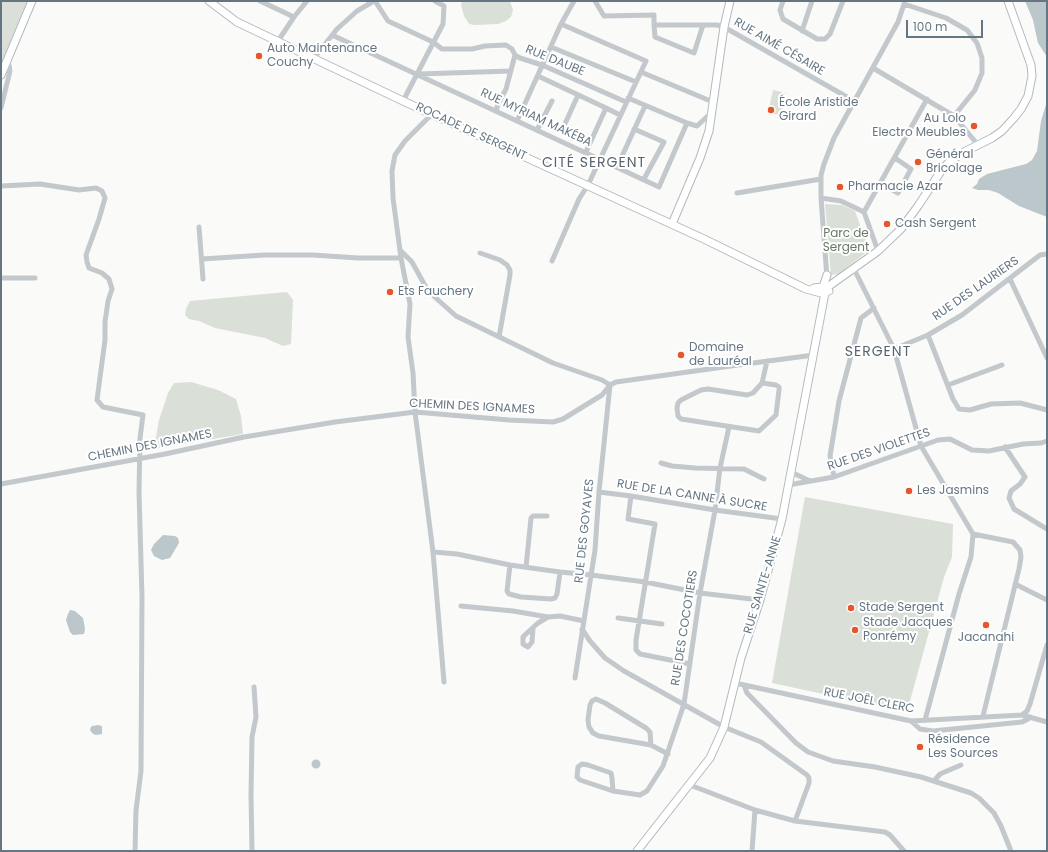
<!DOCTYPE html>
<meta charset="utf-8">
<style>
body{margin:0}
#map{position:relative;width:1048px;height:852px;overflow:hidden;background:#fafaf8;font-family:Poppins,sans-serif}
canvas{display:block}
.frame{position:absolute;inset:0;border:2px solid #657683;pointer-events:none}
.scale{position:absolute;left:906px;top:20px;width:77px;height:18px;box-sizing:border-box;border:2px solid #657683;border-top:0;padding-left:5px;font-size:12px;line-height:14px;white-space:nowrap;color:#657683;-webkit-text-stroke:3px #fff;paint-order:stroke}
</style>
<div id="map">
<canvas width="1048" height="852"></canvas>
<div class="frame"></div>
<div class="scale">100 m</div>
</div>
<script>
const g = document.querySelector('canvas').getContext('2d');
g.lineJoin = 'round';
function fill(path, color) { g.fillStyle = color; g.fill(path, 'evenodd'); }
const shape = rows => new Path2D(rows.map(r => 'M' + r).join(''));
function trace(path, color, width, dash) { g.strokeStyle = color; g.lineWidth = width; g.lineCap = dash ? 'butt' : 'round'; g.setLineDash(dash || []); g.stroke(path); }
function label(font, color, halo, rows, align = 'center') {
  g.font = font + ' Poppins,sans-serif'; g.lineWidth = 4; g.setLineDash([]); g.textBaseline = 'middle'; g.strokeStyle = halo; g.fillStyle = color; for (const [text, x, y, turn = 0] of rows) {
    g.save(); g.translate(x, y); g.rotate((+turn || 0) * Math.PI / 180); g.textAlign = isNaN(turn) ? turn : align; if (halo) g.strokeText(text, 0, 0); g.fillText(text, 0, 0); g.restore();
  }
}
fill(shape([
 [1,1,29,1,1,68],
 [462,1,510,1,513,10,511,17,506,21,498,24,475,25,469,24,464,16,461,5],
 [773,90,786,93,780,115,768,113],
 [825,204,842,205,855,211,869,250,839,274,831,275],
 [287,292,293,300,291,344,283,346,265,338,215,328,199,321,189,319,185,315,186,309,190,301],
 [191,382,218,390,236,399,241,416,243,434,154,449,159,420,168,393,174,383],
 [805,497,953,524,952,557,944,577,907,712,772,683]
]), '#dadfd7');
fill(shape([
 [1025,1,1047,1,1047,57,1038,43,1033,20],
 [1047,101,1047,217,1019,206,998,193,989,190,978,190,972,188,977,184,979,179,987,174,1026,164,1032,160,1037,151,1041,121],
 [163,535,175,536,178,538,179,543,170,558,162,560,154,556,151,550,154,544],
 [70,610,75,611,83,618,85,629,84,634,73,635,70,632,66,620,68,614],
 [98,725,102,726,102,734,96,735,93,734,90,730,91,727,92,726],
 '311.5 764a4.5 4.5 0 1 1 9 0a4.5 4.5 0 1 1-9 0Z'
]), '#bbc7cb');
const secondary = shape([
 [209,1,237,22,403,101,704,239,806,289,821,293,829,291],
 [1,75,32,1],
 [672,224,700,158,709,131,724,27,730,1],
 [829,286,878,251,901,229,918,206,941,171,949,162,966,151,992,138,1002,131,1014,118,1021,109,1028,96,1032,76,1031,65,1008,1],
 [814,288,823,287,827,275],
 [637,851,710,758,724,727,741,658,760,600,782,519,825,293]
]);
trace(secondary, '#b3babf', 9);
trace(shape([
 [260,1,294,17],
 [375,1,388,21,433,42,442,49,472,49,485,46,506,45,512,49,515,55,520,58,542,65,626,102],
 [595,1,604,16,654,15,654,25,717,25,724,27,854,101],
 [783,1,780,10,783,19,817,39,825,39,830,34,843,1],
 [904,4,946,18,967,30,977,43,982,58,982,73,975,90,954,116],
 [654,25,655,37,694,53,703,25],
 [802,31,812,1],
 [332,35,659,187,687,123,697,126,711,113],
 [278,41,294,17,307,1],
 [551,47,636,82],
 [314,58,337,29,357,11,374,1],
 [873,68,954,116,978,145],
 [641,72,713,102],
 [419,74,511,71],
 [538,76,606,108,586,152],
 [628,98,687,123],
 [403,101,443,24,444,6,435,1],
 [1,108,10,71,8,60],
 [606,108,620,115],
 [496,111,498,104,506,89,515,55],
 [432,114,405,141,395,155,392,171,393,198,401,258,410,304,408,337,413,373,415,412,433,552,444,682],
 [517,121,561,24,574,1],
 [564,126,578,95],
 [634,129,664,142,644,179],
 [537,130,552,101],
 [617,167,645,106],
 [880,183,898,193,911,169,895,158],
 [1,186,40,184,79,190,96,188,102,191,105,198,99,219,86,255,87,262,89,268,102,273,109,279,112,289,108,301,105,322,105,340,97,400,103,407,143,415,140,438,139,492,142,597,141,771,136,810,135,851],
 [737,193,821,179],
 [821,198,841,201,864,212],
 [199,227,203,279],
 [400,250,412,262,428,291,456,316,553,363,602,380,610,385,599,492,595,550,575,678],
 [878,251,864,212,927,99],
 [480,253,500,260,507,265,510,270,510,275,499,337],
 [202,259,264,255,313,255,358,258,401,258],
 [552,261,579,199,588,185,646,61,561,24],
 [854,269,894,349,921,446,973,534,971,557,959,594,925,720],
 [1,278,35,278],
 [827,278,821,198,821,175,824,164,834,138,898,22,905,1],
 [1010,279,1047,358],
 [928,335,953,399,959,409,970,410,991,404,1020,403,1047,410],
 [894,349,928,335,962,315,1040,255,1047,254],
 [762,383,776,385,779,387,779,390,776,415,759,431,681,419,678,416,677,408,678,403,681,400,701,390,708,389,747,395,753,393,762,383,767,361],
 [948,385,1002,365],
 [1005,447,1025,477,1020,484,1011,491,1009,498,1014,509,1047,529],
 [661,463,672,466,695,468,744,469,764,479],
 [791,472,810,481],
 [834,477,830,456,839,401,861,318,874,308],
 [1,484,165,454,244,437,335,422,415,412,509,420,553,422,563,419,602,395,610,385,616,382,738,365,814,355],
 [788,485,834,477,938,440,950,439,972,450,989,451,1023,444,1041,443,1047,441],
 [599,492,631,496,715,510,782,519],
 [631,496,628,519,655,524,636,640,636,650,640,654,690,664],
 [973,534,1013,542,1020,550,1021,557,1019,569,983,716],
 [433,552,457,554,510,565,560,572,591,575,645,582,700,593,760,600],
 [510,565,507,591,509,594,521,597,551,599,555,598,557,594,560,572],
 [526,567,531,518,533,516,547,516],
 [1015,584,1047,600],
 [461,606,513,611,548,617],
 [618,618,662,624],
 [533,628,532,642,528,647,523,644,523,637,527,633,538,623,548,617,560,616,584,621],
 [582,629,590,641,605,658,624,671,724,727,761,742,807,775,809,778,809,783,795,821],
 [735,683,911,721,1022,715,1047,722],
 [744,685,747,693,796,743,808,752,833,761,875,767,921,777,971,793,979,798,994,813,1001,826,1011,851],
 [1022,715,1027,711,1030,704,1047,645],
 [911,721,920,729,933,731,1022,722,1028,719,1030,717],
 [651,745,650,732,646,728,605,703,596,699,592,701,590,705,588,720,589,727,593,733,599,736,651,745,668,754],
 [934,781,940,774,961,765],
 [690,785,755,810,795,821,885,832,890,835,904,851],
 [613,791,612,778,611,773,588,765,582,764,578,767,577,777,580,780,613,791,640,795,647,791,663,766,684,704,700,593,715,510,720,468,729,427],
 [252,851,251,795,252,737,256,717,254,687],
 [752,851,755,810]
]), '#c3c8cc', 5);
trace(secondary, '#fff', 7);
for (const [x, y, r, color] of [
 [259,56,4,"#e4572e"],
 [771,110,4,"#e4572e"],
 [974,126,4,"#e4572e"],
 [918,162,4,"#e4572e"],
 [840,187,4,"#e4572e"],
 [887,224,4,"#e4572e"],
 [390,292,4,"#e4572e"],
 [681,355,4,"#e4572e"],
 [909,491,4,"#e4572e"],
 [851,608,4,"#e4572e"],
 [986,625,4,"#e4572e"],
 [855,630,4,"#e4572e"],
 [920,747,4,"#e4572e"]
]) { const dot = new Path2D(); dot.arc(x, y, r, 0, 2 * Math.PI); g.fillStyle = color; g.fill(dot); trace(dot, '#fff', 1.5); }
label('12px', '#657683', '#fff', [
 ["RUE AIMÉ CÉSAIRE",779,47,30],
 ["RUE DAUBE",555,61,22],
 ["RUE MYRIAM MAKÉBA",536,118,25],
 ["ROCADE DE SERGENT",471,132,25],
 ["RUE DES LAURIERS",976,289,-35],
 ["CHEMIN DES IGNAMES",472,407,3],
 ["CHEMIN DES IGNAMES",150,446,-11],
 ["RUE DES VIOLETTES",879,450,-19],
 ["RUE DE LA CANNE À SUCRE",692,496,9],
 ["RUE DES GOYAVES",585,531,-84],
 ["RUE SAINTE-ANNE",763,585,-73],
 ["RUE DES COCOTIERS",685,628,-81],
 ["RUE JOËL CLERC",869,701,11]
]);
label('12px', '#657683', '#fff', [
 ["Auto Maintenance",267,49],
 ["Couchy",267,63],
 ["École Aristide",779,103],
 ["Girard",779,117],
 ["Au Lolo",966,119,"right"],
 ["Electro Meubles",966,133,"right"],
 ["Général",926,155],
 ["Bricolage",926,169],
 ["Pharmacie Azar",848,187],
 ["Cash Sergent",895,224],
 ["Ets Fauchery",398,292],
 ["Domaine",689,348],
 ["de Lauréal",689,362],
 ["Les Jasmins",917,491],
 ["Stade Sergent",859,608],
 ["Stade Jacques",863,623],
 ["Ponrémy",863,637],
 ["Jacanahi",986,638,"center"],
 ["Résidence",928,740],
 ["Les Sources",928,754]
], 'left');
label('12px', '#687a64', '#fff', [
 ["Parc de",846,234],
 ["Sergent",846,248]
]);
g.letterSpacing = '1px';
label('14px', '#57646e', '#fff', [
 ["CITÉ SERGENT",594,163],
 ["SERGENT",878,352]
]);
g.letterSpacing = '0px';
</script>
